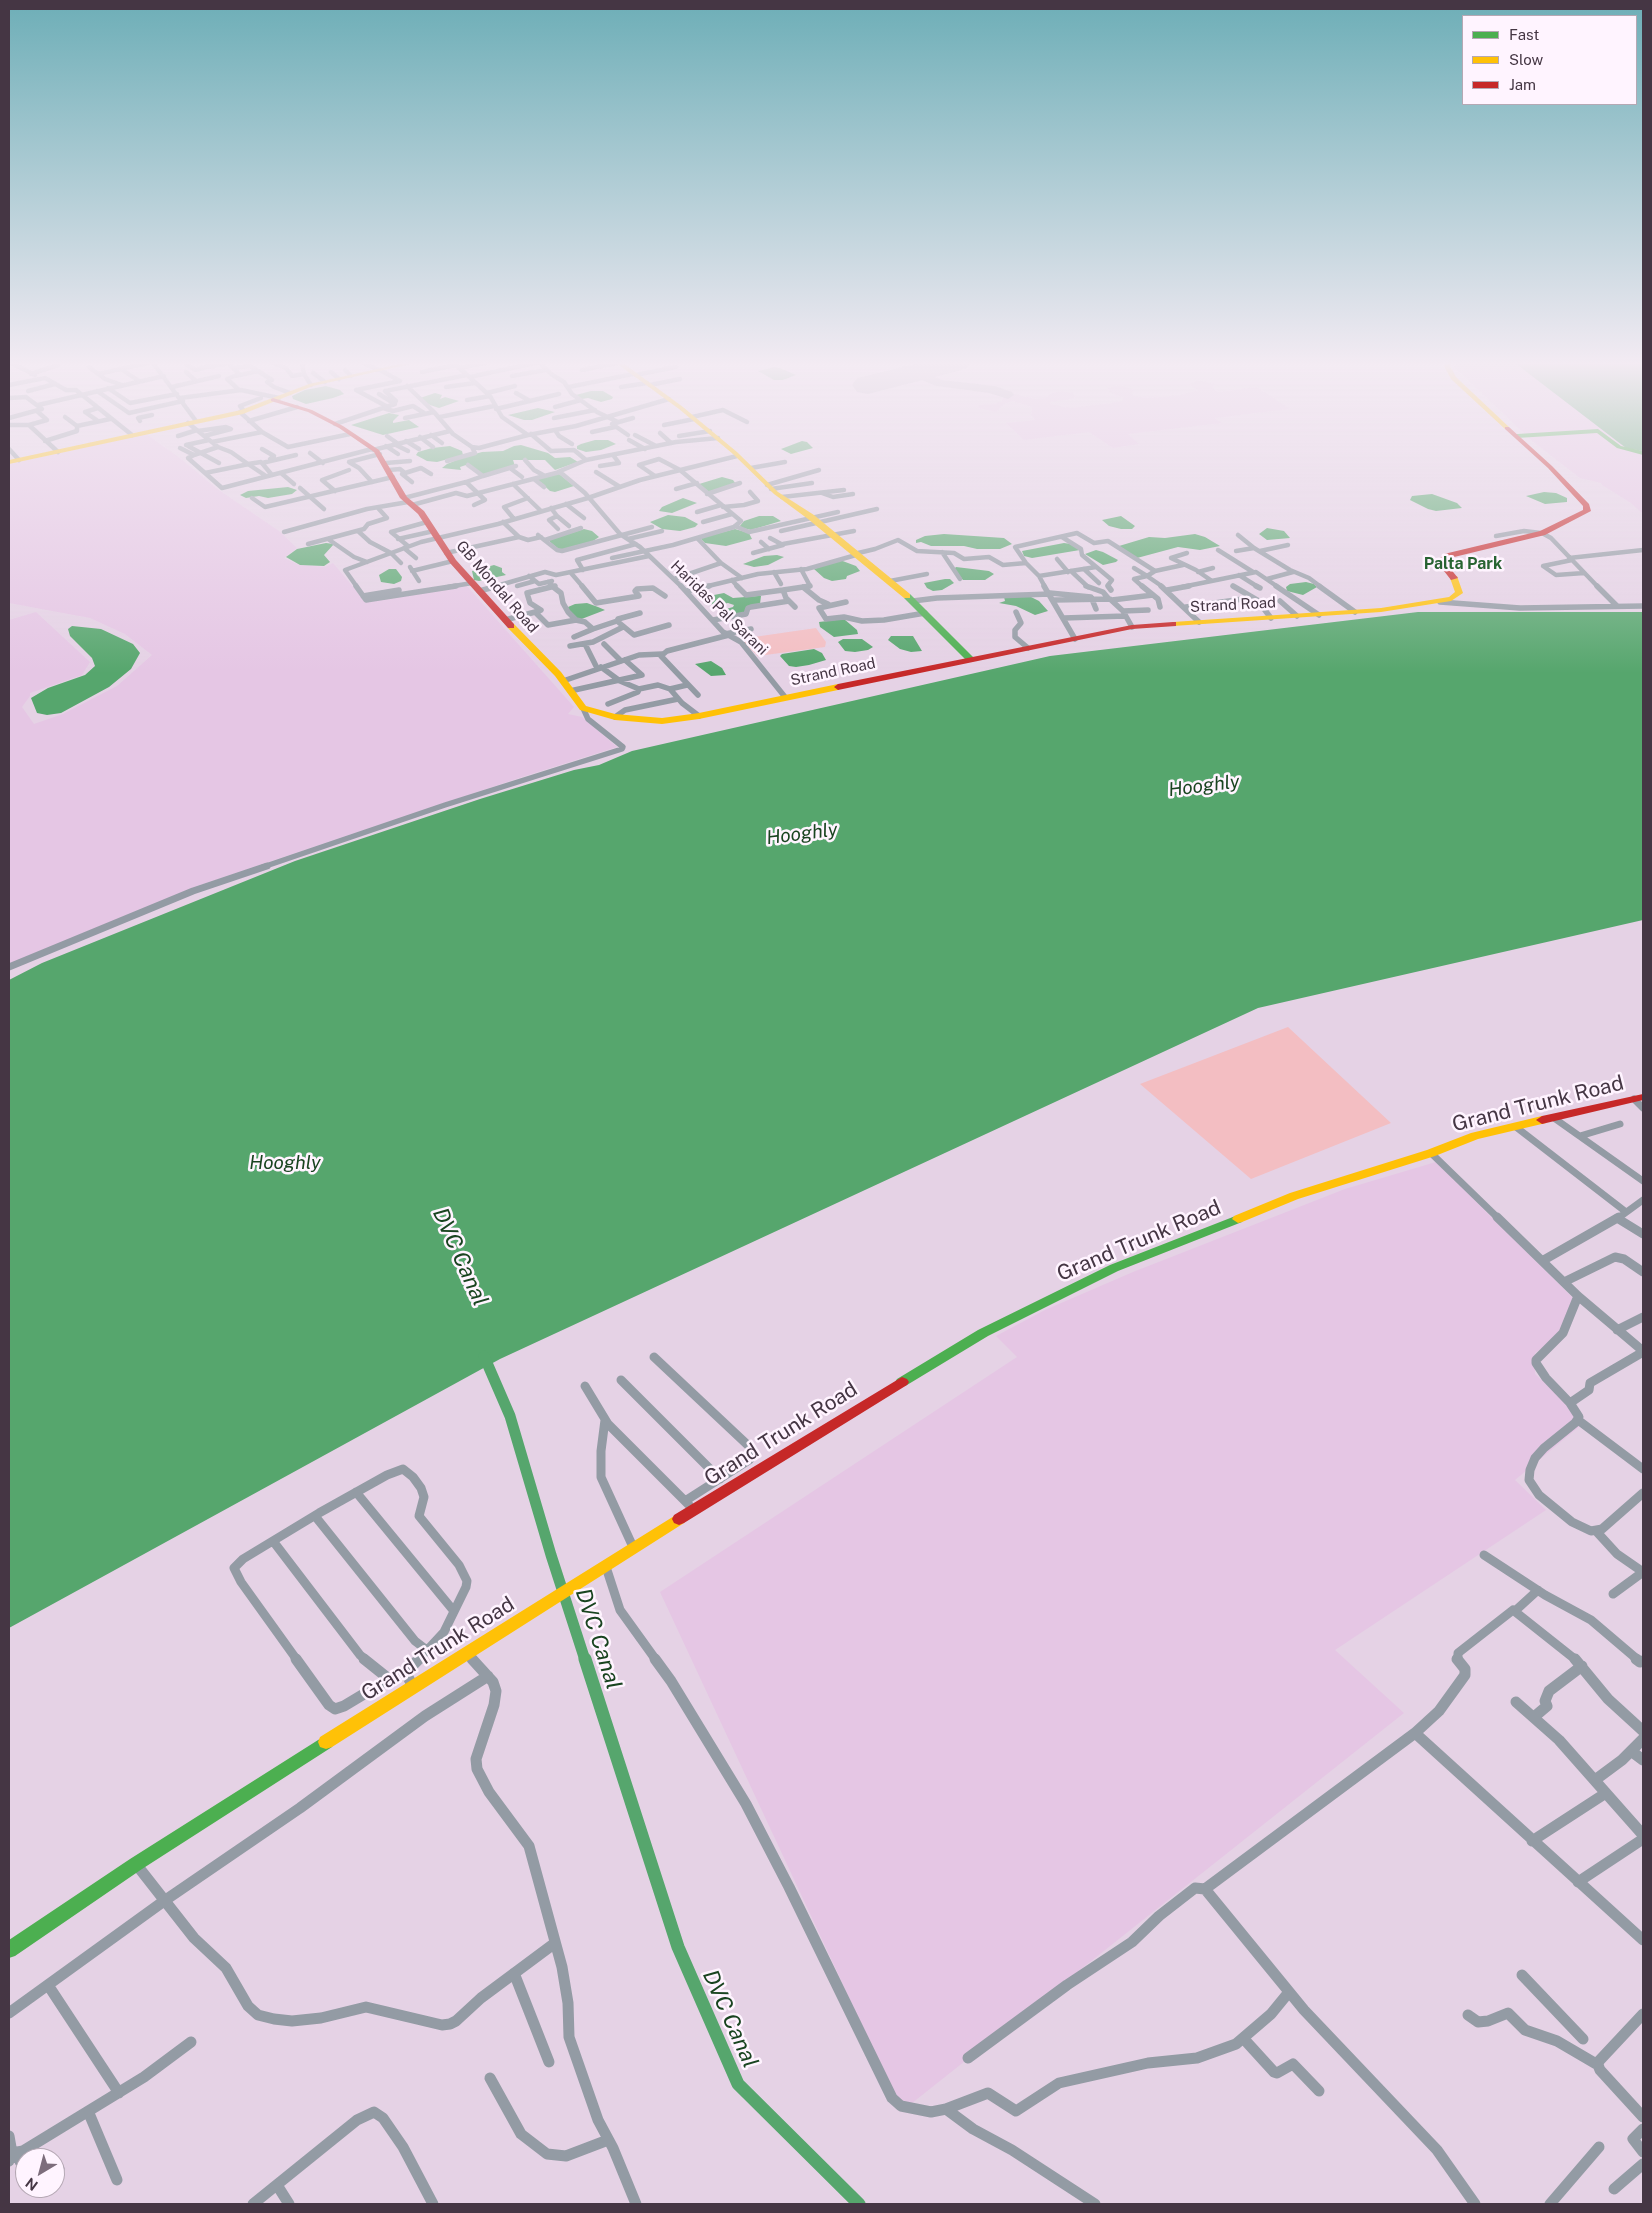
<!DOCTYPE html>
<style>
body{margin:0}
#map{position:relative;width:1652px;height:2213px;overflow:hidden;background:#e5d2e5;font-family:"Public Sans",sans-serif}
canvas{display:block}
.frame{position:absolute;inset:0;border:10px solid #453644;pointer-events:none}
.legend{position:absolute;left:1462px;top:15px;width:175px;height:90px;box-sizing:border-box;background:#fff4ff;border:1px solid #b5a8b4;margin:0;padding:6px 9px;list-style:none;font-size:15px;color:#453644}
.legend li{display:flex;align-items:center;gap:10px;height:25px}
.legend b{width:25px;border:1px solid #b5a8b4}
.north{position:absolute;left:15px;top:2148px;width:50px;height:50px;box-sizing:border-box;background:#fff4ff;border:1px solid #b5a8b4;border-radius:50%;rotate:217deg;font-size:14px;font-weight:700;line-height:20px;text-align:center;color:#453644}
.north::after{content:'';display:block;margin:auto;width:18px;height:22px;background:#7d6d7c;clip-path:polygon(50% 0,100% 100%,50% 72%,0 100%)}
</style>
<div id="map">
<canvas width="1652" height="2213"></canvas>
<div class="frame"></div>
<ul class="legend">
<li><b style="height:6px;background:#4caf50"></b>Fast</li>
<li><b style="height:6px;background:#ffc107"></b>Slow</li>
<li><b style="height:6px;background:#c62828"></b>Jam</li>
</ul>
<div class="north">N</div>
</div>
<script>
const g = document.querySelector('canvas').getContext('2d');
g.lineJoin = 'round';
function fill(path, color) { g.fillStyle = color; g.fill(path, 'evenodd'); }
const shape = rows => new Path2D(rows.map(r => 'M' + r).join(''));
function trace(path, color, width, dash) { g.strokeStyle = color; g.lineWidth = width; g.lineCap = dash ? 'butt' : 'round'; g.setLineDash(dash || []); g.stroke(path); }
function label(font, color, halo, rows, align = 'center') {
  g.font = font + ' "Public Sans",sans-serif'; g.lineWidth = 5; g.setLineDash([]); g.textBaseline = 'middle'; g.strokeStyle = halo; g.fillStyle = color; for (const [text, x, y, turn = 0] of rows) {
    g.save(); g.translate(x, y); g.rotate((+turn || 0) * Math.PI / 180); g.textAlign = isNaN(turn) ? turn : align; if (halo) g.strokeText(text, 0, 0); g.fillText(text, 0, 0); g.restore();
  }
}
fill(shape([
 [1458,363,1643,363,1643,514,1631,503,1602,485,1601,483,1580,478,1532,441,1454,367],
 [1197,380,1215,384,1212,388,1219,392,1257,387,1290,409,1215,418,1222,423,1128,434,1139,444,1113,448,1089,432,1024,440,1006,423,1035,420,1031,415,1032,407,1012,401,1006,403,996,412,978,408,979,405,995,404,1002,401,1004,395,1015,394,1036,399,1045,398,1052,393,1062,391,1073,393,1075,398,1051,402,1050,404,1070,408,1112,403,1122,401,1124,398,1111,393,1107,388,1120,385,1135,390,1131,394,1135,396,1148,398,1181,395,1198,390,1189,385],
 [146,434,180,458,216,488,279,531,297,548,284,558,299,565,325,567,333,563,365,601,466,585,574,707,568,714,582,717,617,747,525,776,197,886,9,964,9,620,36,612,90,662,82,675,30,693,30,696,22,707,34,724,63,714,117,686,152,655,125,634,90,618,9,603,9,464],
 [1436,1162,1575,1300,1562,1334,1535,1353,1535,1374,1586,1421,1515,1480,1546,1510,1335,1650,1404,1713,902,2111,660,1592,1017,1357,996,1336,1045,1310,1133,1272,1345,1189]
]), '#e5c6e4');
fill(shape([
 [816,628,826,642,825,647,758,656,740,639],
 [1288,1027,1391,1123,1251,1179,1140,1084]
]), '#f3bec2');
fill(shape([
 [1515,363,1643,363,1643,451,1626,448],
 [774,367,780,368,796,375,783,380,774,380,758,371],
 [326,386,340,390,344,394,333,398,306,404,293,399,292,396,305,390],
 [591,391,603,391,613,397,612,399,601,402,588,398,582,399,576,395],
 [435,393,442,395,440,399,445,397,459,401,439,408,430,405,420,398],
 [538,408,555,412,532,420,524,420,508,415],
 [389,413,399,415,393,421,393,423,409,420,419,427,383,435,351,425],
 [595,440,608,440,616,444,601,450,586,452,577,449,577,446,581,444],
 [802,441,807,442,813,448,791,454,781,449],
 [521,445,548,453,555,458,570,457,578,462,555,470,545,460,513,460,515,466,484,475,469,464,460,467,461,470,442,468,447,464,464,457,482,452,503,451,514,446],
 [450,446,462,451,463,455,437,462,427,461,416,455,418,452,432,448],
 [558,473,574,486,555,492,550,491,537,479],
 [722,477,733,480,736,484,709,492,699,484],
 [288,487,297,490,292,494,268,498,259,496,246,498,240,495,248,491],
 [1544,492,1556,493,1567,498,1567,502,1545,504,1526,496],
 [1432,494,1457,503,1462,508,1436,511,1428,509,1410,500,1412,496],
 [683,498,697,503,672,513,659,511,662,507],
 [668,515,685,517,698,524,695,527,680,531,662,529,650,522],
 [759,516,773,516,781,521,751,530,739,527,744,521],
 [1121,516,1135,526,1132,529,1121,529,1109,526,1102,520],
 [1267,528,1284,531,1290,538,1267,540,1259,534],
 [584,529,592,531,599,537,593,541,560,550,550,542,549,540],
 [735,529,749,533,752,539,726,546,705,543,700,538],
 [944,534,1004,538,1012,544,1000,549,977,549,964,546,931,546,921,542,916,543,916,540,925,536],
 [1195,534,1205,537,1220,546,1200,550,1178,547,1137,558,1119,546,1149,537,1165,538],
 [326,543,334,544,324,555,330,562,324,566,300,565,286,557,297,549],
 [1064,543,1071,544,1080,550,1032,558,1024,556,1022,551],
 [1096,550,1103,552,1118,560,1116,562,1103,565,1085,554],
 [777,555,784,557,768,565,754,567,743,564,764,556],
 [840,560,856,566,860,571,847,576,846,579,832,581,824,578,814,569],
 [494,565,502,568,502,572,506,575,479,581,474,580,472,571],
 [956,567,989,571,994,574,985,580,963,580,954,569],
 [389,569,396,569,402,577,401,581,394,584,381,582,379,575],
 [945,579,950,579,954,583,942,590,933,591,927,588,924,583],
 [1306,582,1314,584,1317,587,1303,595,1287,591,1286,587,1290,584],
 [724,593,733,598,758,596,761,596,760,604,746,607,746,613,728,616,723,614,723,610,733,607,734,605,728,603,717,605,710,604,704,597],
 [1029,596,1039,601,1048,611,1035,615,1016,606,999,603,1005,601,1004,597],
 [587,603,598,607,605,610,579,620,569,612,568,607,575,604],
 [1418,612,1643,612,1643,920,1258,1008,500,1359,9,1628,9,980,42,963,295,861,480,799,574,770,599,765,632,751,1050,656],
 [844,619,857,630,858,634,834,637,820,627,819,622],
 [72,626,101,629,133,644,140,653,131,669,109,687,61,713,47,715,37,713,31,698,48,688,85,675,95,666,92,658,70,636,68,629],
 [891,636,913,636,922,651,911,652,900,649,888,640],
 [843,639,862,639,873,647,868,650,855,652,845,651,838,642],
 [814,649,822,653,826,660,809,665,796,667,789,666,780,656,782,654],
 [711,661,722,668,726,675,711,676,695,664]
]), '#56a66d');
trace(shape([
 [484,1356,510,1416,551,1555,585,1660]
]), '#56a66d', 11);
trace(shape([
 [585,1659,678,1947,738,2084,859,2204]
]), '#56a66d', 13);
fill(shape([
 [916,369,942,380,995,386,1012,392,1014,395,1008,399,989,393,936,386,912,376,910,373,916,369]
]), '#beb5c4');
fill(shape([
 [919,363,970,363,966,369,868,394,857,392,852,385,857,378,919,363]
]), '#beb5c4');
trace(shape([
 [11,363,35,375],
 [153,363,196,421],
 [228,363,239,374,227,379,239,390],
 [273,363,286,368,292,376,304,374],
 [302,363,304,374,311,385],
 [364,363,378,370],
 [454,363,490,396,502,417,528,435],
 [540,363,551,374,564,382,572,394,597,412,618,422],
 [186,364,195,370,210,366,207,363],
 [89,367,105,379,122,385],
 [209,367,228,363],
 [234,368,250,366,272,380,267,382,274,387,290,393],
 [459,368,485,363],
 [121,369,139,381],
 [345,370,351,376],
 [380,370,400,381],
 [582,370,617,363],
 [186,372,196,381],
 [331,372,339,379],
 [422,372,456,365],
 [313,373,325,382],
 [31,374,58,365,55,363],
 [98,374,148,363],
 [636,375,676,367],
 [235,376,259,371],
 [512,376,546,370],
 [470,377,535,363],
 [9,385,45,378,66,390,76,390,132,435],
 [650,385,680,379],
 [407,386,434,412],
 [172,387,219,376],
 [446,387,475,383],
 [569,387,633,374],
 [621,387,647,383],
 [108,388,130,403,177,394],
 [356,390,400,381],
 [356,390,386,406,384,408],
 [28,391,55,384],
 [97,391,129,413,183,401],
 [487,393,515,386],
 [516,393,530,401],
 [379,394,395,404,386,407],
 [9,398,26,397,42,409,9,418],
 [180,398,241,390,279,398],
 [467,400,490,396],
 [396,401,385,391,467,375],
 [38,405,164,376],
 [555,407,581,400],
 [98,408,85,412,98,421],
 [496,409,559,394],
 [244,411,240,406,261,398],
 [440,417,494,406],
 [692,417,723,410,747,422],
 [405,418,434,412,453,434,472,447,479,448,528,435,576,426,669,399],
 [554,418,595,410],
 [140,421,138,418,152,415],
 [249,421,297,407],
 [188,423,218,447,231,452,248,464,261,462,272,475],
 [335,424,383,408,393,411,413,406,424,413],
 [9,425,29,425,58,452],
 [29,425,47,420,37,411],
 [664,425,694,419],
 [77,426,110,419],
 [555,430,559,436,572,444],
 [198,431,226,427,231,429,204,436],
 [262,432,288,447,350,434],
 [592,432,615,427],
 [660,433,671,443],
 [531,434,551,451,574,450,586,460],
 [431,435,442,443],
 [628,435,612,424,633,418],
 [635,435,656,446],
 [178,436,197,430],
 [387,436,397,443],
 [679,436,710,431],
 [420,437,433,447],
 [629,440,645,449],
 [45,441,77,431,77,426,65,417],
 [406,441,419,449],
 [212,442,262,432,240,412],
 [394,444,408,451],
 [186,445,209,440],
 [188,446,219,463],
 [386,446,398,454],
 [180,448,194,455,218,447],
 [9,449,19,460],
 [262,449,274,456,270,459],
 [373,450,450,431],
 [310,453,323,463],
 [194,455,188,458,222,488,372,449],
 [525,460,534,470,545,476],
 [447,461,475,453,472,447],
 [262,463,296,455],
 [386,463,410,461],
 [248,464,266,476],
 [468,465,483,476,516,466],
 [600,466,619,463,613,455],
 [510,468,522,477],
 [751,468,785,462],
 [389,470,400,469,405,473],
 [558,472,586,460,676,442,718,438],
 [596,472,620,487],
 [205,473,249,464],
 [281,473,294,484],
 [534,479,544,487],
 [372,482,359,468,349,462,380,454],
 [412,482,402,474,421,468,431,474],
 [513,484,541,511],
 [767,485,819,470],
 [300,488,324,509],
 [676,489,697,483],
 [771,489,812,483],
 [335,491,322,480,349,470],
 [822,493,833,497,853,494],
 [707,494,740,483],
 [782,497,844,490],
 [252,498,265,507,393,477],
 [404,498,466,482],
 [566,504,584,518],
 [412,505,456,493,467,496,560,472,585,493,620,534,640,547,682,587],
 [474,505,485,500,466,482,483,476],
 [723,507,744,505,758,501,750,492],
 [551,508,557,516,549,520,558,529],
 [697,512,721,505],
 [557,516,569,526],
 [514,519,504,507,528,498],
 [503,522,519,537,528,540,541,537],
 [703,522,732,514],
 [735,526,749,532,838,512],
 [358,531,370,542,391,553,401,563],
 [781,531,877,509],
 [284,532,367,509,408,502],
 [1542,533,1551,538,1598,587],
 [538,535,557,550,562,551,652,527],
 [1238,535,1254,548,1290,570,1309,578,1321,587],
 [1496,536,1524,531,1541,533],
 [1062,537,1081,549,1082,555,1112,580,1108,585,1109,587],
 [697,538,721,563,742,578],
 [328,539,354,557,367,562],
 [398,539,434,531],
 [628,539,662,531],
 [545,540,581,528],
 [761,542,769,549],
 [308,544,364,529,368,524,387,518,378,508],
 [783,544,854,531],
 [408,546,391,532,427,522],
 [404,548,416,558],
 [1218,550,1253,572],
 [1236,551,1254,548],
 [1260,551,1288,545],
 [942,552,960,579],
 [446,553,519,537],
 [753,553,783,545,770,538],
 [1187,553,1171,558,1196,570,1212,581],
 [854,554,875,549,898,540,917,551,954,553,964,559,989,557,1003,565,1026,563],
 [612,558,673,545,734,527,741,521,680,470,659,459,639,465,655,476],
 [1569,558,1643,550],
 [1057,559,1068,572],
 [1572,560,1543,566,1556,575,1584,573],
 [410,567,419,581],
 [1134,568,1147,576],
 [801,569,810,586,804,587],
 [1084,569,1099,583],
 [583,570,577,560,636,544],
 [412,571,453,561],
 [1071,571,1088,587],
 [1155,571,1183,565],
 [774,572,781,584],
 [1198,572,1213,568],
 [571,573,583,587],
 [1239,575,1258,587],
 [529,576,539,584,552,581],
 [1039,576,1096,567],
 [674,579,721,563],
 [1267,579,1293,572],
 [732,580,738,587],
 [890,581,927,574],
 [548,582,554,587],
 [517,586,535,581],
 [357,587,345,570,421,542,498,524,588,498,640,480,737,456],
 [448,587,472,583],
 [493,587,545,572,556,575,649,556],
 [552,587,555,586],
 [704,587,758,574,807,569,856,555],
 [1045,587,1039,576,1026,563,1015,547,1077,533,1094,543,1108,541,1155,571,1147,576,1163,587],
 [1143,587,1134,579,1147,576],
 [1182,587,1256,572,1278,587]
]), '#939ba4', 4.5);
trace(shape([
 [356,586,366,600,456,586],
 [552,586,561,593,563,603,568,612,576,620,585,622,593,629,574,637],
 [582,586,596,603,639,596,635,591,637,589,653,588,665,596],
 [681,586,723,632,741,642,785,697],
 [737,586,746,595,783,590],
 [1044,586,1075,639],
 [1086,586,1103,592,1108,598],
 [1108,586,1111,590],
 [1142,586,1158,599,1160,607],
 [1161,586,1199,622],
 [1233,586,1257,600,1271,618],
 [1256,586,1260,588],
 [1276,586,1319,615],
 [1319,586,1355,612],
 [1597,586,1617,606],
 [803,587,819,600,828,604],
 [1167,590,1189,586],
 [479,591,498,586],
 [687,591,709,586],
 [1050,593,1091,597,1096,609],
 [363,596,399,590],
 [1054,600,1110,599,1123,611,1132,627],
 [1112,600,1153,595],
 [913,601,937,598,1050,594],
 [1280,601,1297,616],
 [846,602,819,608,826,619,844,617,862,621,884,620,925,613],
 [1440,602,1520,608,1643,606],
 [795,607,786,598,783,590,810,586],
 [1186,607,1250,598],
 [541,610,530,603,527,593,555,586],
 [1123,611,1148,610],
 [535,612,548,625,576,620],
 [1016,612,1021,623,1015,630,1015,637,1028,648],
 [1064,618,1125,616],
 [505,620,539,611],
 [713,620,746,614,748,608,751,607,789,601],
 [617,621,618,619,640,613],
 [593,629,617,621,634,635,669,625],
 [725,634,751,629],
 [585,644,597,668],
 [604,644,621,661],
 [570,646,593,642,623,627],
 [601,667,620,681,639,689,658,685,670,689],
 [563,681,639,655,662,654],
 [687,685,670,689,682,703,699,716],
 [570,691,642,675,625,660],
 [698,695,661,656,667,651,729,635],
 [608,704,638,692,639,689],
 [615,717,625,710,678,699],
 [263,867,445,805,622,749,623,747,588,719,583,708]
]), '#939ba4', 5.5);
trace(shape([
 [9,967,193,891,267,866],
 [1634,1099,1643,1108],
 [1554,1118,1643,1181],
 [1516,1127,1626,1212],
 [1580,1136,1620,1124],
 [1431,1153,1499,1219],
 [1617,1219,1643,1200]
]), '#939ba4', 7);
trace(shape([
 [1497,1217,1578,1296,1643,1351],
 [1617,1218,1643,1234],
 [1542,1261,1619,1217],
 [1564,1282,1615,1257,1624,1259,1643,1272],
 [1578,1296,1563,1333,1536,1360,1536,1363,1546,1378,1570,1403,1579,1417,1575,1423,1544,1448,1535,1458,1530,1470,1529,1480,1539,1495,1572,1522,1591,1531,1602,1529,1643,1493],
 [1617,1330,1643,1317],
 [654,1357,753,1450,754,1454,749,1460,685,1501],
 [621,1380,720,1479],
 [585,1386,608,1424,689,1505],
 [1570,1403,1589,1390,1590,1383,1643,1352],
 [605,1420,601,1451,601,1477,634,1549],
 [1578,1420,1643,1469],
 [356,1492,453,1610],
 [315,1516,415,1641,428,1651],
 [1596,1531,1617,1554,1643,1572],
 [273,1541,360,1655,366,1660],
 [1484,1555,1545,1595,1591,1620,1638,1660],
 [606,1567,620,1610,656,1660],
 [1613,1594,1643,1572],
 [1515,1611,1538,1590],
 [467,1653,473,1660],
 [297,1660,241,1582,234,1568,243,1559,319,1513,387,1475,403,1469,413,1477,421,1488,424,1497,419,1516,459,1565,467,1581,466,1587,444,1632,418,1660],
 [1458,1660,1458,1653,1513,1610,1576,1660]
]), '#939ba4', 9);
trace(shape([
 [296,1659,329,1705,335,1709,344,1706,389,1679],
 [364,1659,389,1679,409,1669],
 [472,1659,493,1682,496,1691,494,1705,476,1759,477,1769,489,1792,529,1846,562,1967,568,2003,569,2037,598,2120,613,2148,636,2204],
 [655,1659,671,1681,746,1804,789,1887,892,2098,901,2106,931,2112,946,2109,988,2093,1016,2111,1059,2083,1148,2063,1197,2058,1236,2044,1271,2014,1289,1992],
 [1575,1659,1608,1699,1643,1731],
 [1636,1659,1640,1662,1643,1661],
 [413,1687,407,1675,409,1669,419,1659],
 [1516,1702,1559,1740,1643,1835],
 [1534,1717,1547,1706,1545,1701,1549,1691,1582,1666],
 [1415,1733,1439,1711,1465,1675,1465,1669,1457,1659],
 [1631,1751,1643,1760],
 [1595,1780,1622,1760,1643,1739],
 [1532,1841,1606,1793],
 [136,1864,194,1938,226,1968,248,2006,258,2015,274,2019,292,2021,321,2018,366,2007,442,2025,450,2024,456,2021,481,1998,555,1943],
 [1578,1882,1643,1839],
 [514,1973,549,2062],
 [1522,1975,1583,2039],
 [48,1985,119,2093],
 [9,2013,164,1901,300,1808,425,1716,488,1676],
 [1643,2014,1599,2061,1598,2065,1600,2070,1643,2117],
 [1468,2015,1478,2022,1488,2021,1508,2013,1525,2030,1557,2041,1598,2065],
 [1243,2038,1274,2072,1277,2073,1293,2064,1319,2091],
 [968,2058,1067,1985,1132,1942,1159,1916,1195,1888,1205,1889],
 [490,2078,521,2134,547,2154,566,2156,608,2140],
 [946,2109,973,2129,1012,2150,1095,2204],
 [88,2111,117,2180],
 [1643,2129,1633,2139,1643,2152],
 [9,2136,12,2153,9,2161],
 [12,2153,23,2151,144,2077,191,2042],
 [10,2158,18,2157,25,2172],
 [55,2171,59,2169],
 [277,2185,289,2204],
 [1614,2189,1643,2164],
 [253,2204,357,2120,374,2112,383,2118,403,2147,433,2204],
 [1475,2204,1437,2150,1304,2010,1205,1889,1415,1733,1643,1940],
 [1550,2204,1599,2147]
]), '#939ba4', 11);
fill(shape([
 [1598,429,1621,446,1643,451,1643,455,1617,448,1597,433,1517,438,1514,436,1517,434,1598,429],
 [904,594,910,594,973,657,973,661,967,661,904,598,904,594],
 [1238,1215,1244,1219,1242,1222,1118,1271,988,1336,907,1385,902,1387,897,1385,895,1382,897,1379,978,1330,1110,1265,1238,1215],
 [326,1735,332,1737,334,1742,332,1747,142,1869,15,1956,9,1958,9,1940,130,1859,326,1735]
]), '#4caf50');
fill(shape([
 [404,363,415,363,313,386,243,414,9,464,9,460,241,410,309,384,404,363],
 [616,363,623,363,683,407,737,452,778,492,814,515,910,594,910,598,904,598,808,519,774,494,733,454,679,409,616,363],
 [1446,363,1452,363,1450,366,1456,377,1509,427,1509,429,1505,429,1451,379,1444,366,1446,363],
 [1451,576,1457,576,1463,593,1451,601,1381,612,1173,626,1169,624,1173,622,1381,608,1449,597,1455,592,1450,578,1451,576],
 [508,624,514,624,561,672,586,706,615,714,662,718,699,713,838,684,842,687,838,690,699,719,662,724,615,720,580,710,555,676,508,628,508,624],
 [1542,1116,1546,1117,1548,1120,1546,1123,1478,1139,1435,1156,1298,1199,1242,1222,1238,1223,1232,1219,1234,1216,1290,1193,1427,1150,1471,1133,1542,1116],
 [679,1513,684,1515,686,1519,684,1523,332,1747,326,1749,320,1747,318,1742,320,1737,679,1513]
]), '#ffc107');
fill(shape([
 [273,398,312,410,343,426,379,450,407,497,424,511,456,560,514,624,514,628,508,628,450,563,418,514,400,498,374,452,339,428,308,412,271,401,271,399,273,398],
 [1505,427,1509,427,1552,466,1589,504,1591,511,1545,535,1450,558,1445,562,1458,578,1451,580,1437,562,1444,554,1540,531,1583,510,1583,506,1548,468,1505,429,1505,427],
 [1173,622,1176,622,1176,626,1132,629,838,690,834,687,838,684,1132,625,1173,622],
 [1643,1094,1643,1100,1542,1124,1536,1120,1542,1116,1643,1094],
 [902,1377,907,1379,909,1382,907,1385,684,1523,679,1525,674,1523,672,1519,674,1515,902,1377]
]), '#c62828');
const sky = g.createLinearGradient(0, 0, 0, 673);
sky.addColorStop(0, '#6daeb7');
sky.addColorStop(0.54, '#f3ebf3');
sky.addColorStop(1, '#f3ebf300');
g.fillStyle = sky;
g.fillRect(0, 0, 1652, 673);
label('15px', '#453644', '#fff4ff', [
 ["GB Mondal Road",497,587,49],
 ["Strand Road",1233,605,-3],
 ["Haridas Pal Sarani",719,608,44],
 ["Strand Road",833,672,-12]
]);
label('bold 16px', '#286332', '#fff4ff', [
 ["Palta Park",1463,564]
]);
label('italic 19px', '#194420', '#fff4ff', [
 ["Hooghly",1204,786,-7],
 ["Hooghly",802,834,-7],
 ["Hooghly",285,1163]
]);
label('21px', '#453644', '#fff4ff', [
 ["Grand Trunk Road",1538,1104,-14],
 ["Grand Trunk Road",1139,1241,-23],
 ["Grand Trunk Road",781,1434,-32],
 ["Grand Trunk Road",438,1649,-32]
]);
label('italic 22px', '#194420', '#fff4ff', [
 ["DVC Canal",460,1257,66],
 ["DVC Canal",598,1639,72],
 ["DVC Canal",730,2019,66]
]);
</script>
